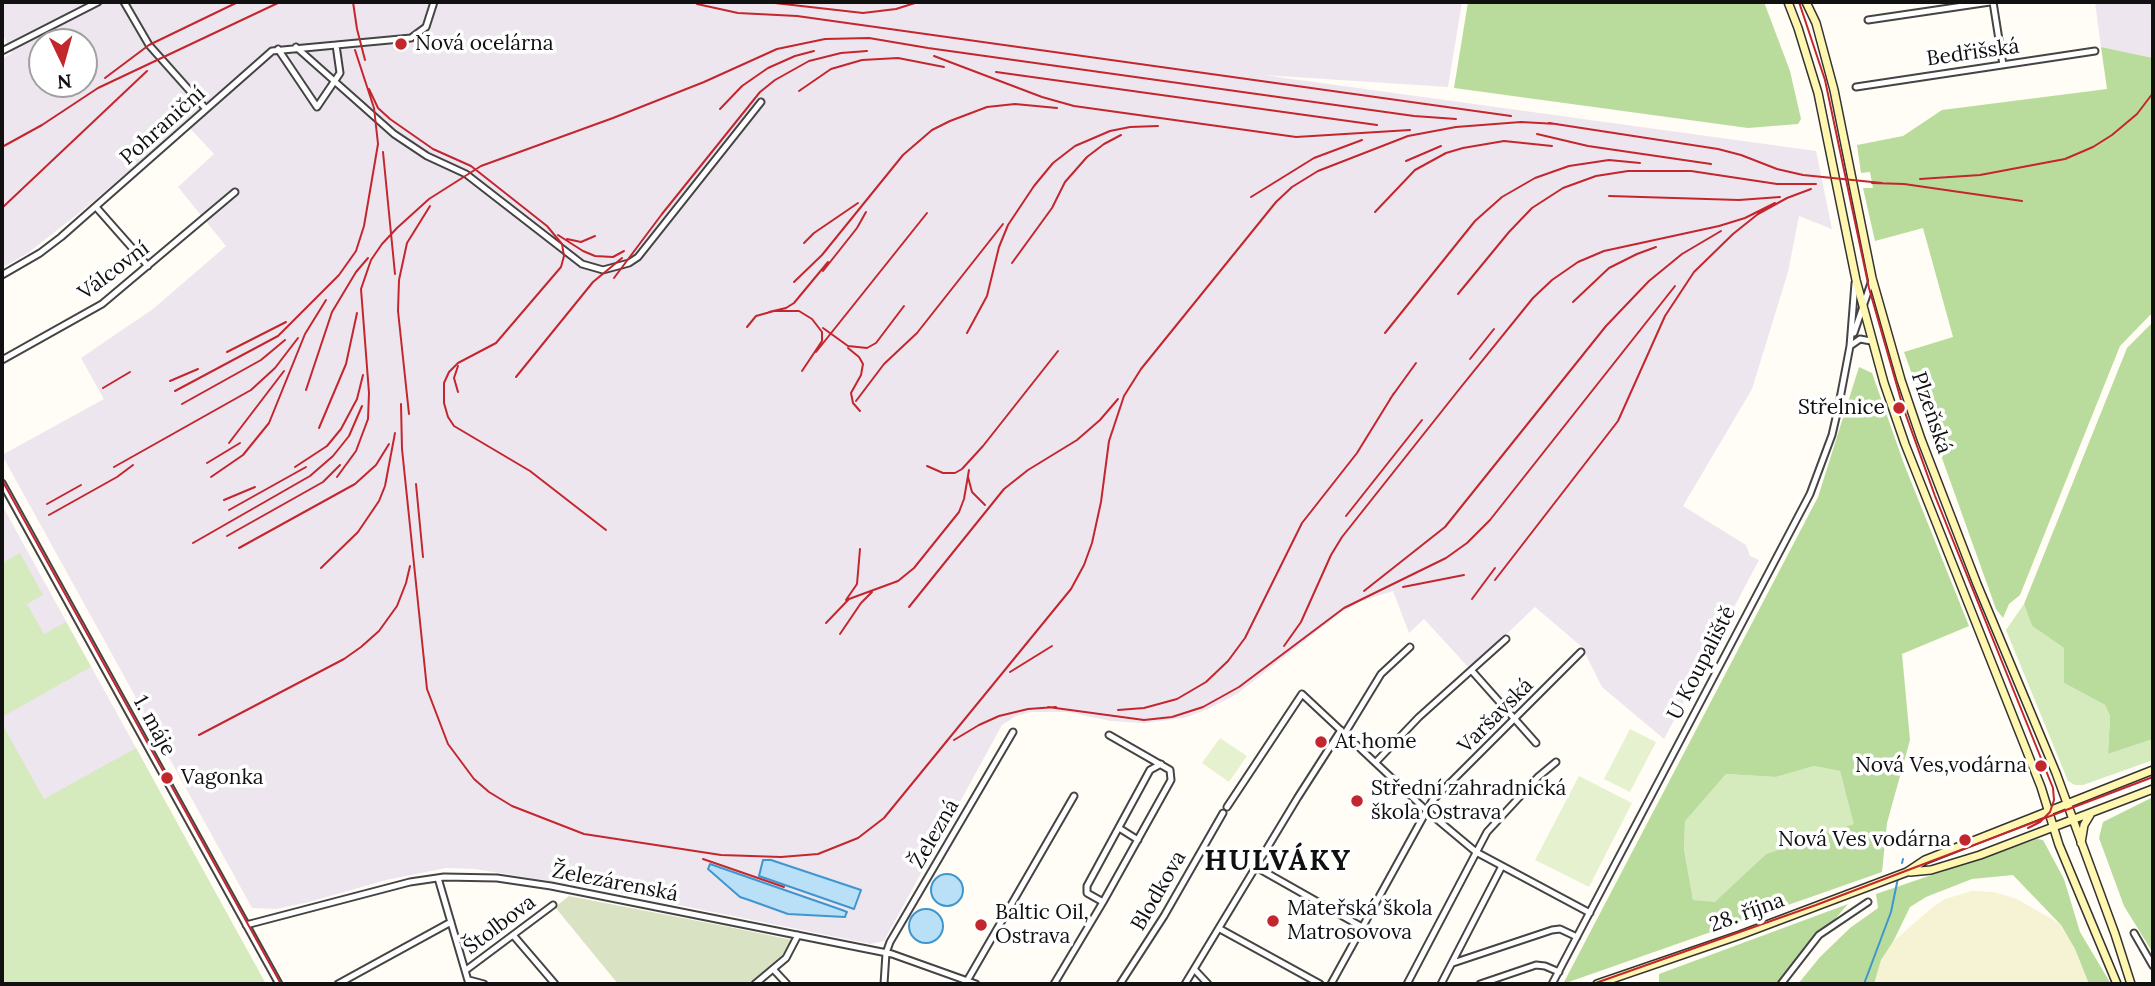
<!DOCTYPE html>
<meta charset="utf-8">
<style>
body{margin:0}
#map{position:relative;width:2155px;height:986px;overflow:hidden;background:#fffdf5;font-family:Lora,serif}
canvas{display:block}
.frame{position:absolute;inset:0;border:4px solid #111;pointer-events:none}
.north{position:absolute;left:28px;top:28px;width:70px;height:70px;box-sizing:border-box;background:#fff;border:2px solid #a0a0a0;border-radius:50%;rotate:175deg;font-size:19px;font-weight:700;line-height:28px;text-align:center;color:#111}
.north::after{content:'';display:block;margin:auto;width:24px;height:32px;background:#c4262e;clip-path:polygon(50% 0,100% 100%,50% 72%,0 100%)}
</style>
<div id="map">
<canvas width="2155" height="986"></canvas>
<div class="frame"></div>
<div class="north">N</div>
</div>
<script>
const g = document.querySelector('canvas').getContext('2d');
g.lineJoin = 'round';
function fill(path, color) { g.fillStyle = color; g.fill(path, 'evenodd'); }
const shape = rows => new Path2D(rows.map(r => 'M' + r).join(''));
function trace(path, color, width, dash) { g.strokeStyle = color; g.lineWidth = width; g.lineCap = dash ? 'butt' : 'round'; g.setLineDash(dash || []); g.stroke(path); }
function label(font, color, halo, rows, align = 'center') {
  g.font = font + ' Lora,serif'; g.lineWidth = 7; g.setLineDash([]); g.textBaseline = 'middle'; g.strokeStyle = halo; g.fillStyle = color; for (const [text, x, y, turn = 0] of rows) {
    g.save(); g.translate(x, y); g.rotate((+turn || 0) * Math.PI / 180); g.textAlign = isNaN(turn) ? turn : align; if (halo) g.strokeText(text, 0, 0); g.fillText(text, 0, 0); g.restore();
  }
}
fill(shape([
 [2,2,1462,2,1448,87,1263,75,1816,151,1832,229,1799,216,1788,272,1752,389,1683,506,1746,545,1750,556,1759,560,1664,739,1602,687,1582,647,1535,607,1472,667,1469,668,1424,619,1409,633,1393,591,1362,601,1340,613,1237,694,1208,709,1184,718,1144,723,1111,721,1068,712,1032,712,1016,716,1002,725,884,941,871,944,589,887,475,869,446,868,386,880,309,902,276,909,252,908,2,455,104,399,81,358,153,309,226,246,178,187,214,154,185,123,89,205,28,253,2,268,2,59,12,53,2,33],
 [42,42,84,42,84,84,42,84],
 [2095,2,2153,2,2153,58,2101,47],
 [2,505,151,775,2,858]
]), '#eee6ef');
fill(shape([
 [1972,891,1994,892,2017,899,2059,923,2075,949,2089,984,1874,984,1881,960,1889,945,1934,906,1945,899]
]), '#f6f3d4');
fill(shape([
 [20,553,43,595,27,604,44,634,66,622,91,667,2,717,2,563],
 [2024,604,2032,626,2064,648,2064,683,2105,705,2110,716,2108,754,2153,739,2153,760,2083,785,2075,785,2068,781,2006,630],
 [2,724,44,799,136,748,266,984,2,984],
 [1814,766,1840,771,1855,824,1766,854,1715,903,1693,900,1684,849,1685,820,1726,774,1776,777]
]), '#d5ebbd');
fill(shape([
 [1468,2,1764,2,1790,71,1801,119,1798,124,1748,128,1454,88],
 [2101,47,2153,58,2153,312,2120,346,2020,595,2009,604,2003,618,1996,609,1904,352,1953,337,1923,228,1875,241,1863,188,1873,188,1870,172,1861,173,1857,145,1903,136,1942,110,2107,89],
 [2153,322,2153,739,2108,754,2110,716,2105,705,2064,683,2064,648,2032,626,2024,604,2127,348],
 [1859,367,1872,373,1904,464,1969,626,1902,654,1910,740,1887,823,1882,872,1563,984,1818,497],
 [1814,766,1840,771,1854,824,1766,854,1715,902,1693,900,1684,849,1685,821,1726,774,1776,777],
 [2153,797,2153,953,2124,906,2099,838,2103,822],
 [2037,839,2043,840,2064,879,2080,932,2111,984,2089,984,2075,949,2061,925,2013,875,1972,879,1926,897,1910,907,1894,940,1881,960,1874,984,1798,984,1820,957,1850,928,1878,908,1876,894],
 [1848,904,1779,984,1659,984,1659,974]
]), '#b9dc9c');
fill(shape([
 [569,896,729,927,792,940,782,955,748,984,618,984,555,907]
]), '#d9e3c4');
fill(shape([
 [1630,729,1656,742,1630,792,1604,779],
 [1220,738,1247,756,1229,782,1202,763],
 [1579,776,1632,803,1589,887,1535,860]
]), '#e6f2cf');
const water = shape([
 [763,860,771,860,861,890,854,909,759,876,763,860],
 [710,864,842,910,847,912,846,914,845,917,788,914,749,900,740,897,708,869,710,864],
 '931 890a16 16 0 1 1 32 0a16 16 0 1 1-32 0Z',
 '909 926a17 17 0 1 1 34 0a17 17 0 1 1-34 0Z'
]);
fill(water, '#b9e0f7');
trace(water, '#3f96cf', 2);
trace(shape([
 [1902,863,1903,859],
 [1864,984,1891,912,1898,878]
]), '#3f96cf', 2);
const street = shape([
 [124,2,149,45,206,109],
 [1993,2,2003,65],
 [1868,20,1990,2],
 [296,47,394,134,427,156,466,174,582,264,603,270,629,263,638,257,761,102],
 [278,49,317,107,340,73,336,45],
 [2,51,98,2],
 [1856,87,2095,51],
 [96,207,148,266],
 [2,275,40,253,61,237,272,51,411,38,426,27,434,2],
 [1854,333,1872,280],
 [1850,346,1860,339,1871,341],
 [2,360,102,304,235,192],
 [2,483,279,984],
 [1472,671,1536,743],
 [1345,733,1381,674,1410,647],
 [1376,762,1419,717,1506,639],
 [1227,807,1302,694,1427,811,1476,852,1590,913],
 [1119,828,1138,840],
 [1256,867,1362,927],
 [438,878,469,984],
 [1103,902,1087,893,1087,886,1150,770,1161,764],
 [246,925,410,882,444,877,497,878,551,886,892,954,976,984],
 [1220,929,1320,984],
 [2134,933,2153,966],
 [513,935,555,984],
 [1453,963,1552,930,1560,929,1577,937],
 [773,969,787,984],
 [1194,969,1208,984],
 [466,970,553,905],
 [469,980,484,984],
 [967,981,1074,796],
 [338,984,451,922],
 [755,984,786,958,798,935],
 [884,984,886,953,890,942,1013,732],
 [1054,984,1103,902,1171,780,1170,770,1109,735],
 [1120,984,1164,916,1223,813],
 [1185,984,1298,797,1341,730],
 [1331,984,1432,801,1581,652],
 [1407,984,1487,832,1538,777,1556,762],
 [1441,984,1502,866],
 [1480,984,1536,965,1545,966,1559,972],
 [1552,984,1810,494,1832,435,1838,409,1850,346,1855,283],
 [1781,984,1819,935,1868,902]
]);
const secondary = shape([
 [1788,2,1798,28,1818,93,1856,280,1884,383,1905,444,2041,787,2059,845,2117,984],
 [1806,2,1816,23,1834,90,1872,278,1901,380,1921,439,1977,584,2056,773,2115,934,2131,984],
 [2081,843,2084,825,2090,815],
 [1910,872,1931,870,1980,855,2153,789],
 [1597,984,1740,935,1907,872,1925,860,2153,770]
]);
trace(street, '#444', 9);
trace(secondary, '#333', 10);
trace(street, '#fff', 5);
trace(secondary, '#fff6b0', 7);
trace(shape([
 [1799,2,1825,80,1869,288,1903,407,1935,496,2053,788,2054,800,2050,812,2040,822,2028,828],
 [2,480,281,984],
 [1593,984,1816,905,2153,777]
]), '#c4262e', 2);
trace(shape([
 [353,2,357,29,365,60],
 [766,2,863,13,896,9,918,2],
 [697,4,738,13,797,16,1511,116],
 [934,56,1042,97,1074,106,1296,137,1410,130],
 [996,72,1377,125],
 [105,78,149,45,238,2],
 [369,89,378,108,390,119,433,149,471,166,547,226,562,244,564,256,561,267,496,343,458,363,449,372,444,383,444,403,448,417,454,426,530,471,606,530],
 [799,91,831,69,862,60,898,58,944,67],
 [720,109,742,86,768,68,795,56,814,51],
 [1549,123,1718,149,1741,155,1777,169,1803,175,1882,183],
 [1537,134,1588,146,1711,164],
 [2,147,42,125,98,88,280,2],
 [383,152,395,274],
 [1406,161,1441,146],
 [1920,179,1980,175,2065,159,2093,147,2112,135,2137,114,2153,93],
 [1872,183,1904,184,2022,201],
 [1609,196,1739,200,1780,197],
 [1251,197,1314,158,1362,140],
 [2,208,147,71],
 [1375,212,1415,170,1446,153,1463,148,1504,141,1552,146],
 [558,235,583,251,595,256,613,257,624,251],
 [567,239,581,242,595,236],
 [804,243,814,233,858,203],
 [1012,263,1052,208,1065,182,1087,157,1104,144,1121,135],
 [823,271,857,228,866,212],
 [614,278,662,214,760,92,775,80,809,61,841,53,867,51],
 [794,282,822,255,903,155,932,130,950,121,987,107,1015,104,1057,108],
 [1458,294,1509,232,1532,208,1563,188,1596,176,1628,171,1691,171,1777,184,1816,184],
 [1573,302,1609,268,1637,254,1656,247],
 [769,312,786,308,794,303,828,262],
 [747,327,756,316,774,311,799,311,812,319,822,332,822,341,802,371],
 [823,328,848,346,867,348,876,343,904,306],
 [967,333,987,296,999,247,1008,225,1034,186,1053,163,1075,146,1110,131,1130,127,1158,126],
 [1385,333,1475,221,1502,197,1535,178,1569,166,1609,160,1640,163],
 [848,348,859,357,863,364,861,375,851,393,853,403,860,411],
 [227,352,286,322],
 [816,352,927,213],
 [1470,359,1494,329],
 [458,366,454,378,458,392],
 [516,377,593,282,622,258],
 [170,381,198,369],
 [103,388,130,372],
 [306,390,332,312,356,272,368,258],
 [175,391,278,336,339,275,356,251,364,226,378,144,374,108,355,50],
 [1390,399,1416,363],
 [856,401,884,364,917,333,1003,224],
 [182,404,261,360,285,340],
 [401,404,402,449,427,689,448,744,474,779,489,792,512,806,584,834,721,855,781,857,818,854,858,838,884,818,1071,589,1084,565,1092,543,1101,502,1109,441,1124,396,1141,369,1276,202,1292,187,1318,171,1408,136,1456,127,1521,122,1557,124],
 [409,414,398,311,399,280,407,243,430,206],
 [319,428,346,364,357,313],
 [229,443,284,371],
 [207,463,240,443],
 [927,466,943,473,955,473,962,469,983,446,1058,351],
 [114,467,251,390,275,368,298,338],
 [295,467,327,446,341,429,357,399,363,375],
 [211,477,243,455,269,423,305,334,326,300],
 [337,477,356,451,368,419,369,393,361,289,371,260,382,244,397,228,429,199,481,166,613,118,704,82,777,49,825,39,869,38,928,48,1414,116,1456,119],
 [968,477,972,492,985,505],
 [416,484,423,557],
 [224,500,255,487],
 [47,504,81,485],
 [229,510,306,467],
 [49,515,117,477,133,465],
 [1346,516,1422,420],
 [227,536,323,482,340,465],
 [193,543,310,476,333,456,349,436,362,406],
 [239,548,355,484,376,465,389,444],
 [321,568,358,532,379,501,385,486,395,433],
 [1495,580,1618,421,1665,316,1694,272,1733,234,1758,214,1787,198,1811,189],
 [1403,587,1464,575],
 [1364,591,1445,527,1606,326,1649,281,1682,254,1721,231],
 [1472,599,1495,568],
 [846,600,857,584,860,549],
 [909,607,1004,489,1028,470,1077,440,1100,420,1118,399],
 [826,623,849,599,898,581,914,568,959,512,964,499,969,470],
 [840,634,861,603,872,592],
 [1284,646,1301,622,1331,555,1342,537,1461,387,1533,298,1552,280,1578,262,1604,251,1719,226,1745,218,1775,203],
 [1010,672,1052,646],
 [1048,707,1144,720,1172,717,1203,707,1239,687,1344,608,1446,558,1467,543,1490,520,1675,286],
 [1118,710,1144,708,1177,699,1206,682,1228,661,1245,638,1302,523,1357,453,1394,393],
 [199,735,344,659,361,647,379,631,397,606,406,583,410,566],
 [954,740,979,725,999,716,1028,709,1056,707],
 [703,859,784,887]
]), '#c4262e', 2);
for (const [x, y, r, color] of [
 [401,44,7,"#c4262e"],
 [1899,408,7,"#c4262e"],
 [1321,742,7,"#c4262e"],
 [2041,766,7,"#c4262e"],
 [167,778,7,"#c4262e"],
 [1357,801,7,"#c4262e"],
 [1965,840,7,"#c4262e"],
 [1273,921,7,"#c4262e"],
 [981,925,7,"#c4262e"]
]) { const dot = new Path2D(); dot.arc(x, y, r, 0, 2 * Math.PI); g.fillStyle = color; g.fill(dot); trace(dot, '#fff', 2.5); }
label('21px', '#111', '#fff', [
 ["Nová ocelárna",415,44],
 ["Střelnice",1885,408,"right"],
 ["At home",1335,742],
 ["Nová Ves,vodárna",2027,766,"right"],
 ["Vagonka",181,778],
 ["Střední zahradnická",1371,789],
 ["škola Ostrava",1371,813],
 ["Nová Ves vodárna",1951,840,"right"],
 ["Mateřská škola",1287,909],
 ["Matrosovova",1287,933],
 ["Baltic Oil,",995,913],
 ["Ostrava",995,937]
], 'left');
label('21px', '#111', '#fff', [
 ["Bedřišská",1973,53,-8],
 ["Pohraniční",163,126,-42],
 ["Válcovní",114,271,-37],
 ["Plzeňská",1931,413,71],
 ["U Koupaliště",1702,663,-63],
 ["Varšavská",1496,716,-45],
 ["1. máje",154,726,61],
 ["Železná",935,834,-60],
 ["Železárenská",615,883,11],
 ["Blodkova",1159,891,-60],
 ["28. října",1747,913,-20],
 ["Štolbova",500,925,-37]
]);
g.letterSpacing = '2px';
label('bold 28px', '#111', '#fff', [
 ["HULVÁKY",1278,862]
]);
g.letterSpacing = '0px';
</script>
